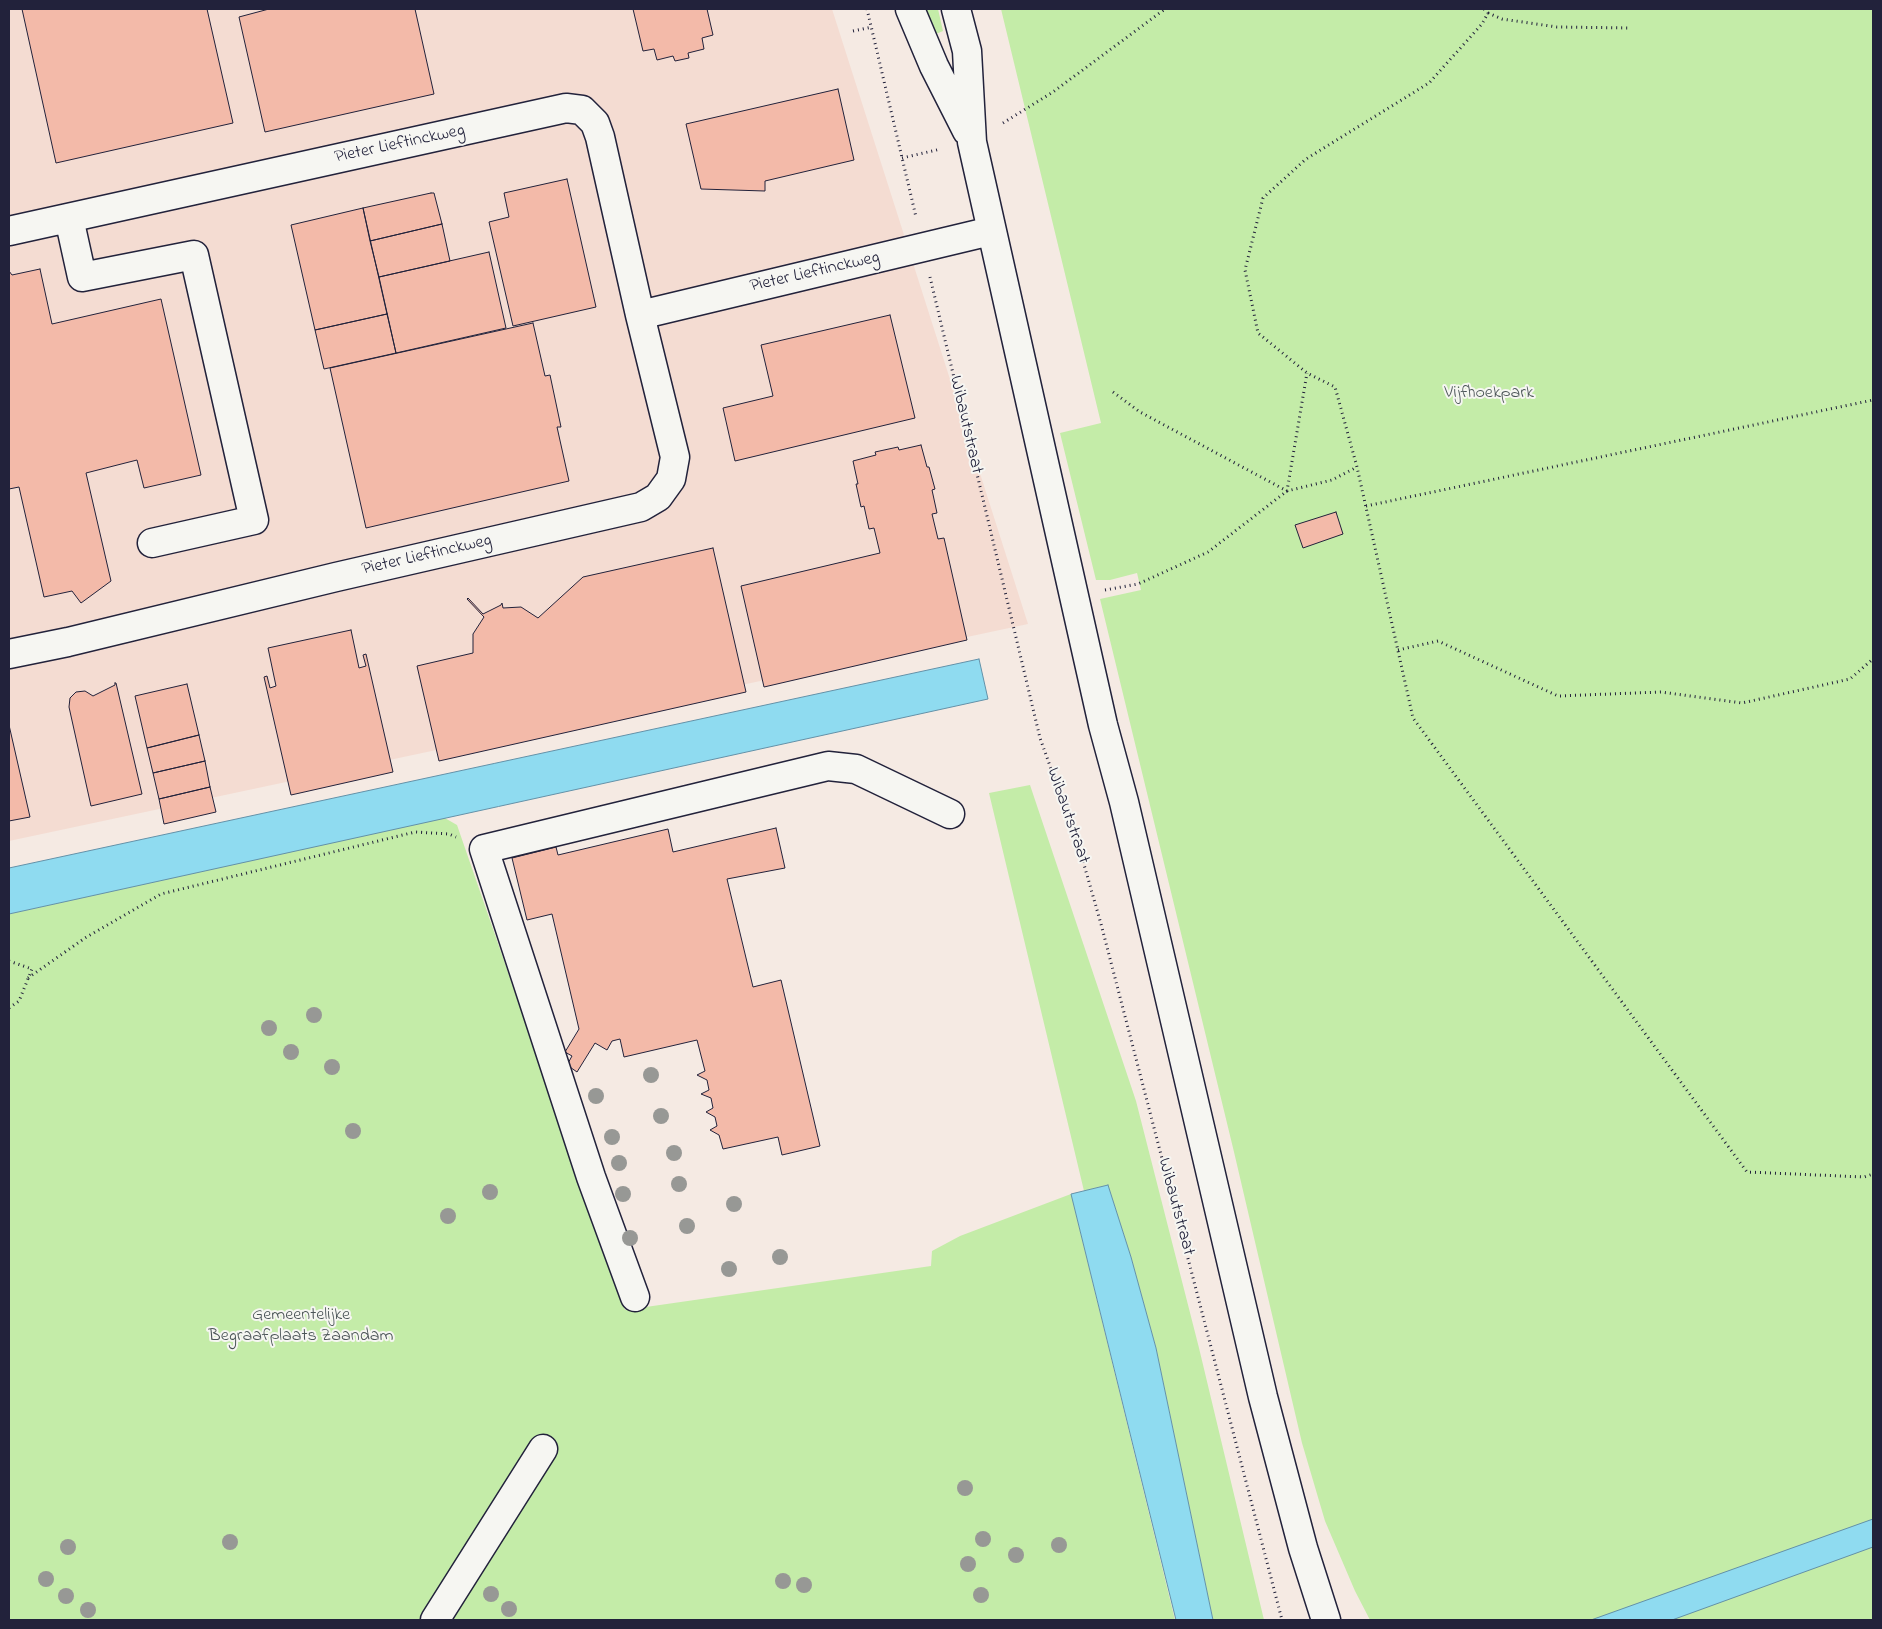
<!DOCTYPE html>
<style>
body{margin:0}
#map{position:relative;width:1882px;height:1629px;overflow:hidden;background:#f5eae3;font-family:"Indie Flower",sans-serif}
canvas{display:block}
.frame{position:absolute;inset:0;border:10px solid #22223b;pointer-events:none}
</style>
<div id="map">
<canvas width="1882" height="1629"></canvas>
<div class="frame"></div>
</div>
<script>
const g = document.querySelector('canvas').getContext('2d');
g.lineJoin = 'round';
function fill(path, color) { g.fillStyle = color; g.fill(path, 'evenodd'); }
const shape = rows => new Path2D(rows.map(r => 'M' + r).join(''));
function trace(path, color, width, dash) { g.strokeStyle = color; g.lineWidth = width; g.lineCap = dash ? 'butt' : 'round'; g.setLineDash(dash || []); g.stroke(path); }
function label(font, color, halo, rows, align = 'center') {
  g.font = font + ' "Indie Flower",sans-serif'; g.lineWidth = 4; g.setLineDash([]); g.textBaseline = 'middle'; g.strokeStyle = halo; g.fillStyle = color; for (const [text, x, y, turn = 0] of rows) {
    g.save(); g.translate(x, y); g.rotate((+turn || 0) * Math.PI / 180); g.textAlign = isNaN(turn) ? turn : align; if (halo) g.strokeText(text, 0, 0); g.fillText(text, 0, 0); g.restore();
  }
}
fill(shape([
 [9,9,832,9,1028,624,9,841]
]), '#f4dcd2');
fill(shape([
 [924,9,938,9,943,31,936,34],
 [1001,9,1873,9,1873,1620,1370,1620,1355,1591,1325,1521,1302,1443,1234,1152,1100,599,1141,590,1137,573,1110,580,1096,580,1060,433,1101,423],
 [1030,785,1136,1101,1199,1348,1264,1620,1213,1620,1156,1348,1131,1257,1108,1185,1084,1191,989,793],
 [443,817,457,825,625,1310,931,1266,932,1251,960,1236,1071,1194,1175,1620,9,1620,9,914]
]), '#c4eca8');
const water = shape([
 [979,659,988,699,9,914,9,868,979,659],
 [1108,1185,1131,1257,1156,1348,1213,1620,1176,1620,1071,1194,1108,1185],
 [1873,1519,1873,1547,1672,1620,1591,1620,1873,1519]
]);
fill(water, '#8fdbf0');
trace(water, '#6391a8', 1);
const building = shape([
 [22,9,207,9,233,123,56,163,22,9],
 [269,9,415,9,434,94,265,132,239,17,269,9],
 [633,9,707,9,713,35,702,38,704,49,688,53,689,58,675,61,673,56,657,60,654,49,643,51,633,9],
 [838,89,854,160,765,181,765,191,701,189,686,124,838,89],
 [567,179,596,307,513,326,489,222,509,217,504,193,567,179],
 [431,193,434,193,442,224,370,241,363,208,431,193],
 [363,208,387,314,315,330,291,225,363,208],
 [442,224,450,261,379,277,370,241,442,224],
 [489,252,506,328,396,353,379,277,489,252],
 [40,269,52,324,161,299,201,475,144,488,137,460,86,473,111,581,81,603,72,591,44,597,19,487,9,489,9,271,12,275,40,269],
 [387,314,396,353,324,369,315,330,387,314],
 [890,315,915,418,735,461,723,408,773,396,761,345,890,315],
 [533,323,545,376,550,375,561,427,557,427,569,481,366,528,330,368,533,323],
 [921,445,927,467,929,467,935,489,932,490,937,513,932,514,938,539,944,538,967,640,764,687,741,586,880,553,874,528,869,529,864,506,861,507,856,484,858,484,853,461,876,455,875,452,898,447,899,450,921,445],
 [1336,512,1343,534,1303,548,1295,525,1336,512],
 [713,548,746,692,439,761,417,666,473,653,473,634,484,617,467,599,468,598,483,614,501,605,502,603,503,608,521,607,538,618,583,577,713,548],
 [351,630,359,668,366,666,363,655,366,654,393,772,291,795,264,677,267,676,270,688,276,686,268,648,351,630],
 [115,683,116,683,142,794,91,806,69,707,70,698,76,692,85,691,93,696,115,685,115,683],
 [187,684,199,735,147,748,135,696,187,684],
 [9,725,30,817,9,821,9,725],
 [199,735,205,761,153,773,147,748,199,735],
 [205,761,210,787,159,799,153,773,205,761],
 [210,787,216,812,164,824,159,799,210,787],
 [776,828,785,868,727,879,753,987,781,980,820,1146,782,1155,778,1137,723,1149,719,1135,710,1130,717,1126,715,1117,706,1112,713,1108,711,1098,701,1094,709,1090,707,1080,697,1075,705,1071,697,1040,624,1057,620,1039,612,1041,607,1050,595,1043,577,1072,567,1065,572,1056,565,1052,579,1029,552,914,527,920,512,858,556,847,558,855,668,829,673,852,776,828]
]);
fill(building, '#f3baa9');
trace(building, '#22223b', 1);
const minor = shape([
 [910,9,934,66,967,131],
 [956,9,967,51,972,142,1103,725,1124,802,1263,1397,1303,1548,1326,1620],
 [69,218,82,277,194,255,254,520,152,543],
 [9,231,566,108,582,110,595,123,600,137,640,315,675,457,671,479,658,497,641,507,336,577,68,642,9,654],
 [640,315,991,231],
 [635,1297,591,1177,484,849,828,766,856,769,950,814],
 [435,1620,543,1449]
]);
trace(minor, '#22223b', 31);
trace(shape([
 [867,9,916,217],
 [1484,9,1488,13,1482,24,1429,83,1306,159,1263,198,1245,270,1258,333,1307,373,1335,387,1357,467,1413,718,1747,1172,1864,1177,1873,1174],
 [1488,13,1502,19,1557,27,1631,28],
 [853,31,872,27],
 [1003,123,1053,92,1165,9],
 [902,158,941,149],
 [930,277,1040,738,1079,847,1101,924,1282,1620],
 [1113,392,1140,412,1287,491,1307,373],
 [1366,506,1873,400],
 [1105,590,1138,584,1208,552,1287,491,1332,480,1357,467],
 [1398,650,1438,641,1558,696,1661,692,1742,703,1850,679,1873,659],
 [9,961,32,969,19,1001,9,1008],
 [28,978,85,938,161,894,415,832,449,834,456,837]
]), '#22223b', 3, [1, 4]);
trace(minor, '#f6f6f2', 28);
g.fillStyle = '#979895';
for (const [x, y] of [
 [314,1015],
 [269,1028],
 [291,1052],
 [332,1067],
 [651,1075],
 [596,1096],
 [661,1116],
 [353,1131],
 [612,1137],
 [674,1153],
 [619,1163],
 [679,1184],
 [490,1192],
 [623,1194],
 [734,1204],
 [448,1216],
 [687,1226],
 [630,1238],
 [780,1257],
 [729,1269],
 [965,1488],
 [983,1539],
 [230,1542],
 [1059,1545],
 [68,1547],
 [1016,1555],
 [968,1564],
 [46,1579],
 [783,1581],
 [804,1585],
 [491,1594],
 [981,1595],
 [66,1596],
 [509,1609],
 [88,1610]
]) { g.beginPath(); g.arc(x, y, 8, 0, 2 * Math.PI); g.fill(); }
label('18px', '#22223b', '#f6f6f2', [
 ["Pieter Lieftinckweg",400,145,-12],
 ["Pieter Lieftinckweg",815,273,-13],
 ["Wibautstraat",965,425,77],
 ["Pieter Lieftinckweg",427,556,-13],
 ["Wibautstraat",1067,816,71],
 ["Wibautstraat",1175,1207,75]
]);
label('18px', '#4a5456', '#f6f6f2', [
 ["Vijfhoekpark",1489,394],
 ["Gemeentelijke",301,1316],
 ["Begraafplaats Zaandam",301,1337]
]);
</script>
